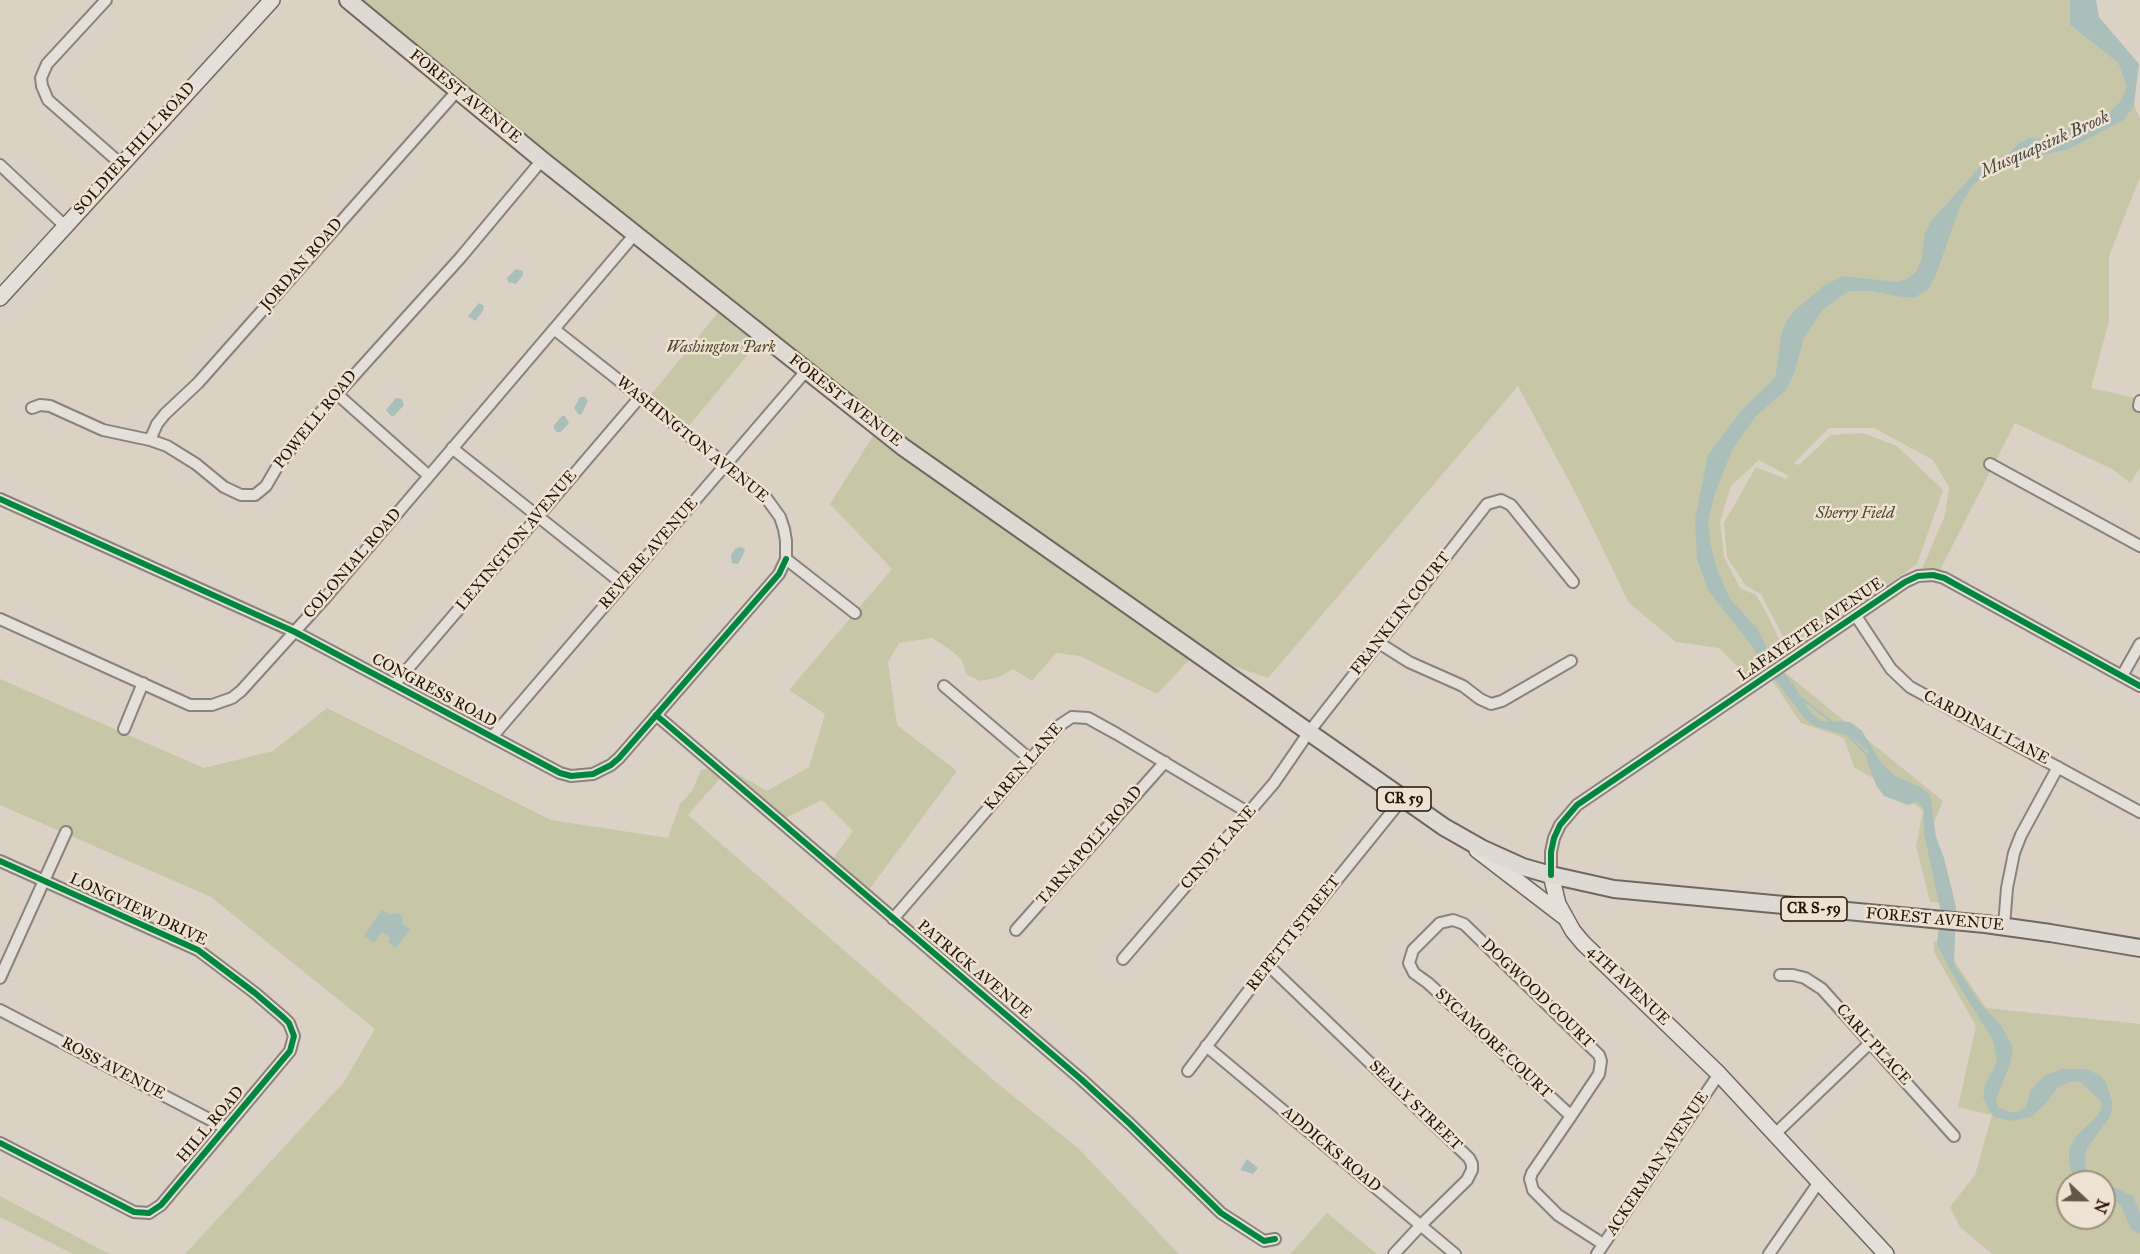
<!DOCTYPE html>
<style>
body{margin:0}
#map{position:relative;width:2140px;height:1254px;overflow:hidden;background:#dbd2c5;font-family:"IM FELL Great Primer",serif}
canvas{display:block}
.north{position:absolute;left:2056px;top:1170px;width:60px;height:60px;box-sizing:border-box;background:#eee2d3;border:2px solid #9d8f7f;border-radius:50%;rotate:112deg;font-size:16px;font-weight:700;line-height:24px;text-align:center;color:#241300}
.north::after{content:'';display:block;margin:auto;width:21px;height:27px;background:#645645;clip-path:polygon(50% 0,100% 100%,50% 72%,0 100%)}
</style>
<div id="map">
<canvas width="2140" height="1254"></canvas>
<div class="north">N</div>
</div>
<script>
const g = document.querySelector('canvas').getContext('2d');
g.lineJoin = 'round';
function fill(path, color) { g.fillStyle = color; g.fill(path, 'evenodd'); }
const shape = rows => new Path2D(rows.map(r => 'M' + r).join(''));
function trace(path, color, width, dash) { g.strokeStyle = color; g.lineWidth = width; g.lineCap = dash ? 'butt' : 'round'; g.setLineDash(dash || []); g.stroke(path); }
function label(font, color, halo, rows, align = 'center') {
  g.font = font + ' "IM FELL Great Primer",serif'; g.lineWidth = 5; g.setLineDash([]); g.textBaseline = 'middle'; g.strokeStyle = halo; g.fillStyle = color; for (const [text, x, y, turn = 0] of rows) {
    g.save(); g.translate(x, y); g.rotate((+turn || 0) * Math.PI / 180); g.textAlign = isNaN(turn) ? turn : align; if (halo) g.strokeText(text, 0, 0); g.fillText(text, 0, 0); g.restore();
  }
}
fill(shape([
 [348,0,2070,0,2070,25,2118,63,2140,120,2140,177,2109,256,2109,321,2091,388,2135,398,2140,401,2140,468,2130,483,2114,470,2015,423,1937,576,1919,576,1945,515,1949,487,1933,460,1874,428,1829,428,1794,463,1799,465,1831,435,1863,433,1897,446,1943,490,1917,564,1791,652,1761,594,1746,586,1727,557,1724,523,1756,467,1786,479,1789,476,1759,460,1731,486,1720,521,1724,557,1740,588,1756,595,1768,616,1782,645,1778,667,1943,801,1932,827,1942,903,1930,902,1916,846,1923,811,1907,798,1854,767,1844,738,1801,723,1769,676,1754,683,1719,648,1676,642,1629,603,1578,498,1518,386,1268,678,1196,653,1157,694,1080,656,1056,653,1032,681,1013,669,999,677,980,681,967,675,961,659,948,648,932,638,899,643,888,662,897,725,957,771,865,895,829,864,853,831,822,800,779,821,724,774,688,815,997,1083,1078,1148,1179,1254,185,1254,344,1082,375,1029,211,897,0,805,0,679,204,768,273,751,327,708,551,820,668,838,680,804,692,791,701,770,722,765,767,791,809,767,825,714,789,690,892,569,830,504,878,428,763,336,684,432,646,401,724,305],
 [1934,941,1946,943,1945,947,1986,1008,2140,1024,2140,1254,1992,1254,1960,1227,1950,1207,1975,1175,1992,1115,1958,1107,1976,1026,1934,952],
 [2068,1182,2104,1182,2104,1218,2068,1218],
 [0,1196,109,1254,73,1254,0,1217],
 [1327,1213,1377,1254,1290,1254]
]), '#c7c6a7');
fill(shape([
 [2070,0,2096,0,2099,17,2139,64,2134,105,2125,119,2069,149,2038,156,1983,177,1973,185,1960,206,1936,275,1928,290,1915,297,1901,297,1873,291,1849,291,1823,309,1804,337,1795,371,1786,390,1756,416,1733,448,1714,496,1708,523,1710,541,1716,567,1730,599,1757,628,1769,652,1795,687,1811,713,1821,721,1850,722,1862,731,1881,763,1895,776,1920,787,1930,795,1936,837,1944,858,1956,907,1954,964,1980,1003,2000,1024,2013,1047,2011,1061,1996,1100,1998,1107,2009,1112,2018,1112,2027,1106,2030,1091,2044,1076,2061,1069,2085,1069,2100,1075,2106,1082,2113,1104,2110,1117,2087,1148,2085,1159,2086,1170,2103,1182,2078,1182,2071,1171,2069,1161,2069,1150,2076,1136,2094,1119,2100,1112,2102,1102,2080,1082,2074,1081,2059,1086,2046,1103,2031,1117,2011,1121,1994,1117,1988,1108,1983,1097,1985,1085,1997,1062,1993,1040,1961,989,1937,945,1940,908,1924,834,1924,809,1917,802,1908,805,1884,796,1876,785,1867,761,1868,751,1852,737,1815,726,1804,718,1793,703,1762,663,1752,646,1708,590,1697,559,1695,520,1708,455,1742,410,1775,378,1782,332,1787,320,1795,310,1825,285,1843,276,1897,282,1907,279,1916,272,1921,261,1925,233,1931,221,1982,165,2008,155,2018,144,2028,138,2043,139,2054,137,2077,124,2110,112,2120,102,2127,87,2118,63,2070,25],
 [516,269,523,271,523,275,516,284,508,282,507,278],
 [479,303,484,306,483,311,475,321,468,316],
 [580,397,585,397,588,401,581,415,578,414,574,408],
 [396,398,402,399,404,405,394,416,391,416,386,410],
 [562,416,565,416,569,423,561,432,557,432,554,429,554,425],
 [740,547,745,549,744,553,738,564,732,563,731,555,735,549],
 [382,910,390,915,395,913,400,914,403,917,402,924,410,929,396,948,388,942,391,938,382,932,374,943,364,936],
 [1247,1159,1258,1168,1253,1174,1240,1170],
 [2104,1183,2133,1196,2140,1213,2140,1234,2131,1229,2121,1206,2115,1200,2104,1195]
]), '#abbfba');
trace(shape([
 [1801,698,1832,722],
 [1848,735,1869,757]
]), '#abbfba', 2);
const street = shape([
 [106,0,47,64,41,78,42,86,48,100,121,164],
 [0,165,65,226],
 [554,329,764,495,780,517,784,529,786,541,786,559,855,613],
 [337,394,429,476],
 [2139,406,2140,401],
 [32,408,40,405,50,406,103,430,150,440,167,446,196,464,224,487,241,495,255,495,266,486,277,467,312,422,461,257,542,160],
 [150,440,157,424,165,414,198,383,457,91],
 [452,448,623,584],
 [1990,464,2140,546],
 [0,499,295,632,560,773,571,776,593,774,611,765,619,758,779,574,786,559],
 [1856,616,1891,669,1910,687,2140,812],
 [0,619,190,705,212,705,232,698,241,691,326,597,635,234],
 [1379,643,1409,662,1463,686,1480,699,1491,704,1502,701,1571,661],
 [2122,676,2140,644],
 [394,685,640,397],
 [944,686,1031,760],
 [656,715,1081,1079,1130,1124,1221,1213,1264,1241,1275,1239],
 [124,729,143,683],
 [492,737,806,371],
 [0,861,198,950,255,993,284,1018,289,1023,294,1036,290,1051,161,1205,149,1213,134,1212,0,1143],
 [1551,875,1551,852,1554,838,1560,825,1577,805,1905,582,1918,576,1933,575,1944,578,2140,686],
 [893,919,1060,725,1072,717,1088,718,1117,734,1249,813],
 [2004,926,2007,888,2014,853,2021,835,2058,767],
 [1016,930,1165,762],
 [1123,959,1274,783,1309,732,1487,504,1501,500,1511,505,1573,582],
 [1268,965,1469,1158,1472,1164,1472,1170,1467,1180,1421,1225,1394,1254],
 [1780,975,1793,975,1805,978,1822,989,1954,1136],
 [0,978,66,832],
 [0,1010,226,1128],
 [1206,1046,1455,1254],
 [1188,1071,1268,965,1403,798],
 [1571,1116,1428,983,1414,973,1409,963,1413,950,1440,923,1453,920,1464,924,1599,1055,1601,1061,1599,1074,1571,1116,1532,1173,1530,1179,1533,1190,1558,1215,1603,1244],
 [1775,1134,1870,1043],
 [1597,1254,1719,1074],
 [1769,1254,1819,1182]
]);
const secondary = shape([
 [0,298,272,0],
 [1477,850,1563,916],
 [1551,875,1558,904,1573,931,1583,943,1719,1074,1886,1254]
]);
const primary = shape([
 [348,0,542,160,903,447,1360,768,1444,827,1481,848,1523,867,1551,875,1614,889,1985,924,2050,933,2140,948]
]);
trace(street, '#8a8379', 14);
trace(secondary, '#70685f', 18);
trace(primary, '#70685f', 20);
trace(street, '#e4dfd9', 10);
trace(secondary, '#e4dfd9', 15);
trace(primary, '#ded9d2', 16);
trace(shape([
 [0,499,295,632,560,773,571,776,593,774,611,765,619,758,779,574,786,559],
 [656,715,1081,1079,1130,1124,1221,1213,1264,1241,1275,1239],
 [0,861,198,950,255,993,284,1018,289,1023,294,1036,290,1051,161,1205,149,1213,134,1212,0,1143],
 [1551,875,1551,852,1554,838,1560,825,1577,805,1905,582,1918,576,1933,575,1944,578,2140,686]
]), '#00873e', 6);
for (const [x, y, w] of [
 [1404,799,54],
 [1814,909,66]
]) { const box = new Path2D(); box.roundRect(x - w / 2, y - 12, w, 24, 4.5); g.fillStyle = '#eee2d3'; g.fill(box); trace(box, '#241300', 1.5); }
label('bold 15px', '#241300', null, [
 ["CR 59",1404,799],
 ["CR S-59",1814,909]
]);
label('16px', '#241300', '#eee2d3', [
 ["FOREST AVENUE",465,97,39],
 ["SOLDIER HILL ROAD",135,149,-48],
 ["JORDAN ROAD",302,265,-49],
 ["FOREST AVENUE",845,401,38],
 ["POWELL ROAD",316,420,-51],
 ["WASHINGTON AVENUE",692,440,39],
 ["LEXINGTON AVENUE",517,541,-50],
 ["REVERE AVENUE",649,554,-49],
 ["COLONIAL ROAD",353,564,-49],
 ["FRANKLIN COURT",1401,614,-52],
 ["LAFAYETTE AVENUE",1811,630,-34],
 ["CONGRESS ROAD",434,691,28],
 ["CARDINAL LANE",1986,728,28],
 ["KAREN LANE",1024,767,-49],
 ["TARNAPOLL ROAD",1090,846,-49],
 ["CINDY LANE",1219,848,-49],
 ["LONGVIEW DRIVE",138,910,25],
 ["FOREST AVENUE",1935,920,5],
 ["REPETTI STREET",1294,934,-52],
 ["PATRICK AVENUE",974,970,40],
 ["4TH AVENUE",1628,986,44],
 ["DOGWOOD COURT",1537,994,44],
 ["SYCAMORE COURT",1493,1044,43],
 ["CARL PLACE",1873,1045,48],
 ["ROSS AVENUE",113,1069,28],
 ["SEALY STREET",1415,1106,44],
 ["HILL ROAD",211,1125,-50],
 ["ADDICKS ROAD",1331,1150,40],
 ["ACKERMAN AVENUE",1658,1164,-56]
]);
label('italic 16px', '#50462b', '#eee2d3', [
 ["Washington Park",721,348],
 ["Sherry Field",1855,514]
]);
label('italic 18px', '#4c4c40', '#eee2d3', [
 ["Musquapsink Brook",2045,145,-24]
]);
</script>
